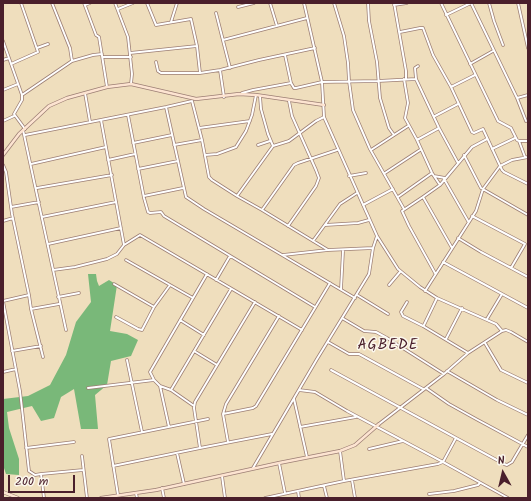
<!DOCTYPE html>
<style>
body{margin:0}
#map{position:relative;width:531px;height:501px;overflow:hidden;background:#efdebd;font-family:Kalam,sans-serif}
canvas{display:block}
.frame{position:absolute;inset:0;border:4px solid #4a1f2b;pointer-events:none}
.north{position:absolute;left:483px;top:453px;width:40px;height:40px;-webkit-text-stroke:3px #fbf7ec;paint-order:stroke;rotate:352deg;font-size:11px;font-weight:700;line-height:16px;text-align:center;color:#4a1f2b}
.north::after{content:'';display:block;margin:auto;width:14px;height:18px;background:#4a1f2b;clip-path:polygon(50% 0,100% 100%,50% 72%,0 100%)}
.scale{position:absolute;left:8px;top:475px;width:67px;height:18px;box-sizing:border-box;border:2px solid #4a1f2b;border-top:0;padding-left:5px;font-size:12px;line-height:14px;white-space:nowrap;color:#4a1f2b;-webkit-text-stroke:3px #fbf7ec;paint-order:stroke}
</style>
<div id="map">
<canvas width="531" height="501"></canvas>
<div class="frame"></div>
<div class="north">N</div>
<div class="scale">200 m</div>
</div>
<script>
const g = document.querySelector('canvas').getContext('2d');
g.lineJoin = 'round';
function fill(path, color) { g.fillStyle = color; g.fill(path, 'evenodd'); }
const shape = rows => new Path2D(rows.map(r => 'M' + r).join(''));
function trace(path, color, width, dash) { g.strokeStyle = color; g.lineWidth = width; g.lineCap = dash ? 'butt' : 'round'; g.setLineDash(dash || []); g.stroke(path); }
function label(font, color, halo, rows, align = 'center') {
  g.font = font + ' Kalam,sans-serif'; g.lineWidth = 3; g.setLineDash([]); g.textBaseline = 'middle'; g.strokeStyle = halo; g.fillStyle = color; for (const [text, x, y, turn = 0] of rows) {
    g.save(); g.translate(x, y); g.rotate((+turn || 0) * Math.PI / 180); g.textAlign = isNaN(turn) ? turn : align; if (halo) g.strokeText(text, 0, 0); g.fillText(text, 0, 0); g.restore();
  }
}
fill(shape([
 [88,274,96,274,97,281,99,286,109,280,117,285,110,331,127,334,138,340,131,356,111,361,107,385,95,395,98,429,81,429,74,389,61,397,54,418,41,421,32,406,7,412,9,428,19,459,19,475,6,474,3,465,3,399,28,396,50,385,66,355,76,322,91,302]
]), '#79b879');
const street = shape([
 [52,3,70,48,72,61],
 [84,3,96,35,99,37,107,87],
 [115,3,128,37,132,74,131,84],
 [147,3,156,25,191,19,197,46,200,73],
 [270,3,277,26],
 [304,3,322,82,324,117,377,236,398,269,420,287,437,298,496,324,502,331],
 [334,3,344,36,348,63,349,81,353,110,370,149,404,209],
 [368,3,369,21,377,62,380,98,389,128,394,135],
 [394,3,406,71,406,79],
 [441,3,498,121,511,128,517,140,519,141,525,157],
 [471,3,517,98,526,121],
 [489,3,494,21,503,45],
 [518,3,528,48],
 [85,5,90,3],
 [394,5,407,3],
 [238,7,254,3],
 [118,9,133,3],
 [216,13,230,68],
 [446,15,471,3],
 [171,22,177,3],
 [400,32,420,28,423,28,433,55,451,87,472,132,474,133,483,129,502,170,504,172,528,184],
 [223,40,307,18],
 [3,41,22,95,22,100,14,114,25,129],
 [37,48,48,44],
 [130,53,197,46],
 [285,55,291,83,294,88,296,88,322,82,378,81,416,79],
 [103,57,131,57],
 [3,60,9,58],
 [156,62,158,71,161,73,200,73,220,70,259,60,315,48],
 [11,64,38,52,21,3],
 [470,64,493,51],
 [418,66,415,68,416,79,439,128,458,163],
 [220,70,224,97],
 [404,79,408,103,405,118,417,140,432,173,440,185],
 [451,87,475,75],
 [3,90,18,84],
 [85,93,90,122],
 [242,93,253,90,291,83],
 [22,95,72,61,93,55,102,54],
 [260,96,261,109,268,134,273,146],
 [517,98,528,95],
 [192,101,202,140,209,177,212,180,237,196,273,146,289,141,316,121,324,117],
 [166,107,186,197,204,209,355,298],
 [128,115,144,198,148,212,150,213,161,212,164,216,315,307],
 [435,116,458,104],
 [101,120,124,245],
 [3,121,14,116],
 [199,128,250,121],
 [23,130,66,330],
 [25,135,166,107,192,101],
 [417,140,439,128],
 [519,141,528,141],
 [133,143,172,135],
 [174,145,202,140],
 [258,145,270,141],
 [492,149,515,138],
 [371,150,408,126],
 [205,155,217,154,236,147,246,131,252,115,256,95],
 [464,155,481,188,528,215],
 [108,160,135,154],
 [31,164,106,147],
 [3,165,6,172,12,214,29,295,31,309,43,357],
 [138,169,178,161],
 [385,173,420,150],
 [349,176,366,173],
 [434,176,445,178],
 [444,179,468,221],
 [37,188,112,175],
 [144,196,183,188],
 [237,196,262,210,328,250],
 [398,197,432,173],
 [423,197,440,185,472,147,487,139],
 [363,205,393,189],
 [11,207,39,202],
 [262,210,294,165,298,163,337,150],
 [472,216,525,244,511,268],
 [42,217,116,202],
 [3,221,13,218],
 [325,225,358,223,369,220],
 [288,226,316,186,319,178,316,170,292,116,289,101],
 [458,238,481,252,528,277],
 [313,241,340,204,357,193],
 [48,244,121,228],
 [283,255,328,250,373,248],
 [126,260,193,298],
 [443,262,528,308],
 [53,270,75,267,107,259,117,254,124,245,140,235,302,330],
 [435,273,409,226,402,211,423,197,452,248],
 [216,280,230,256],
 [114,284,154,307],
 [389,285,400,272],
 [341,289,343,251],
 [425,291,476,211,483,189,500,166,512,160,528,157],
 [357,295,388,314],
 [58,297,79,293],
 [3,301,20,391,29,471,35,475,41,474,44,498],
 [3,301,29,295],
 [407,302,401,312,403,316,423,326,468,353],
 [31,309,59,304],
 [116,317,138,329,142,330,154,307,170,285],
 [342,318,364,331,376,332,387,338,444,374],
 [487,319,502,294],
 [180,320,204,335],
 [424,325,437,298],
 [446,339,462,308],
 [328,342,349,354,359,354,423,389],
 [485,343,501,370,528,383],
 [12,351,41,346],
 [194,351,217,365],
 [127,360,142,432],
 [331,370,504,464,507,465,512,462,528,435],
 [447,371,497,400,528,415],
 [3,372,16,369],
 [160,386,169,427],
 [88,388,154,380],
 [426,388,449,404,476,419,528,447],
 [171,390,231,289],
 [299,390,315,392,347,411,443,462,508,498],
 [294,399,307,457],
 [194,406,171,390,160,386,154,380,150,372,207,274],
 [223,414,253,408,256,406,330,283],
 [379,424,444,374,468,353,502,331,506,330,511,332,528,342],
 [300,427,356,417],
 [228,442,223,414,226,404,279,316],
 [26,448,74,442],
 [200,448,194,408,195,402,255,302],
 [369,449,403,441],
 [340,451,344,481],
 [177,453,184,484],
 [82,456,87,498],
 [279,463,285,493],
 [113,466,200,448,272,434],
 [253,468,317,359,369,274,373,248,377,236],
 [41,474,83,470],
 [222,476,225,498],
 [352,480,355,498],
 [324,486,327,498],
 [162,488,164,498],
 [298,491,299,498],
 [136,493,137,498],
 [429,494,454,491,478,485,480,483],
 [118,495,109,439,208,419],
 [265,498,344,481,438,464,443,462,456,438]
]);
const secondary = shape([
 [3,155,19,134,49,106,67,98,107,87,131,84,196,99,239,94,256,95,324,105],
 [3,492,18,498],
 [101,498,156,490,279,463,340,451,355,445,379,424]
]);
trace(street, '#9c7e74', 3.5);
trace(secondary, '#9c7e74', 4);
trace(street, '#fff', 2);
trace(secondary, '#fde4d1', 2.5);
g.letterSpacing = '1px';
label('15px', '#4a1f2b', '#fbf7ec', [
 ["AGBEDE",388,346]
]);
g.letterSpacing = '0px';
</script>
